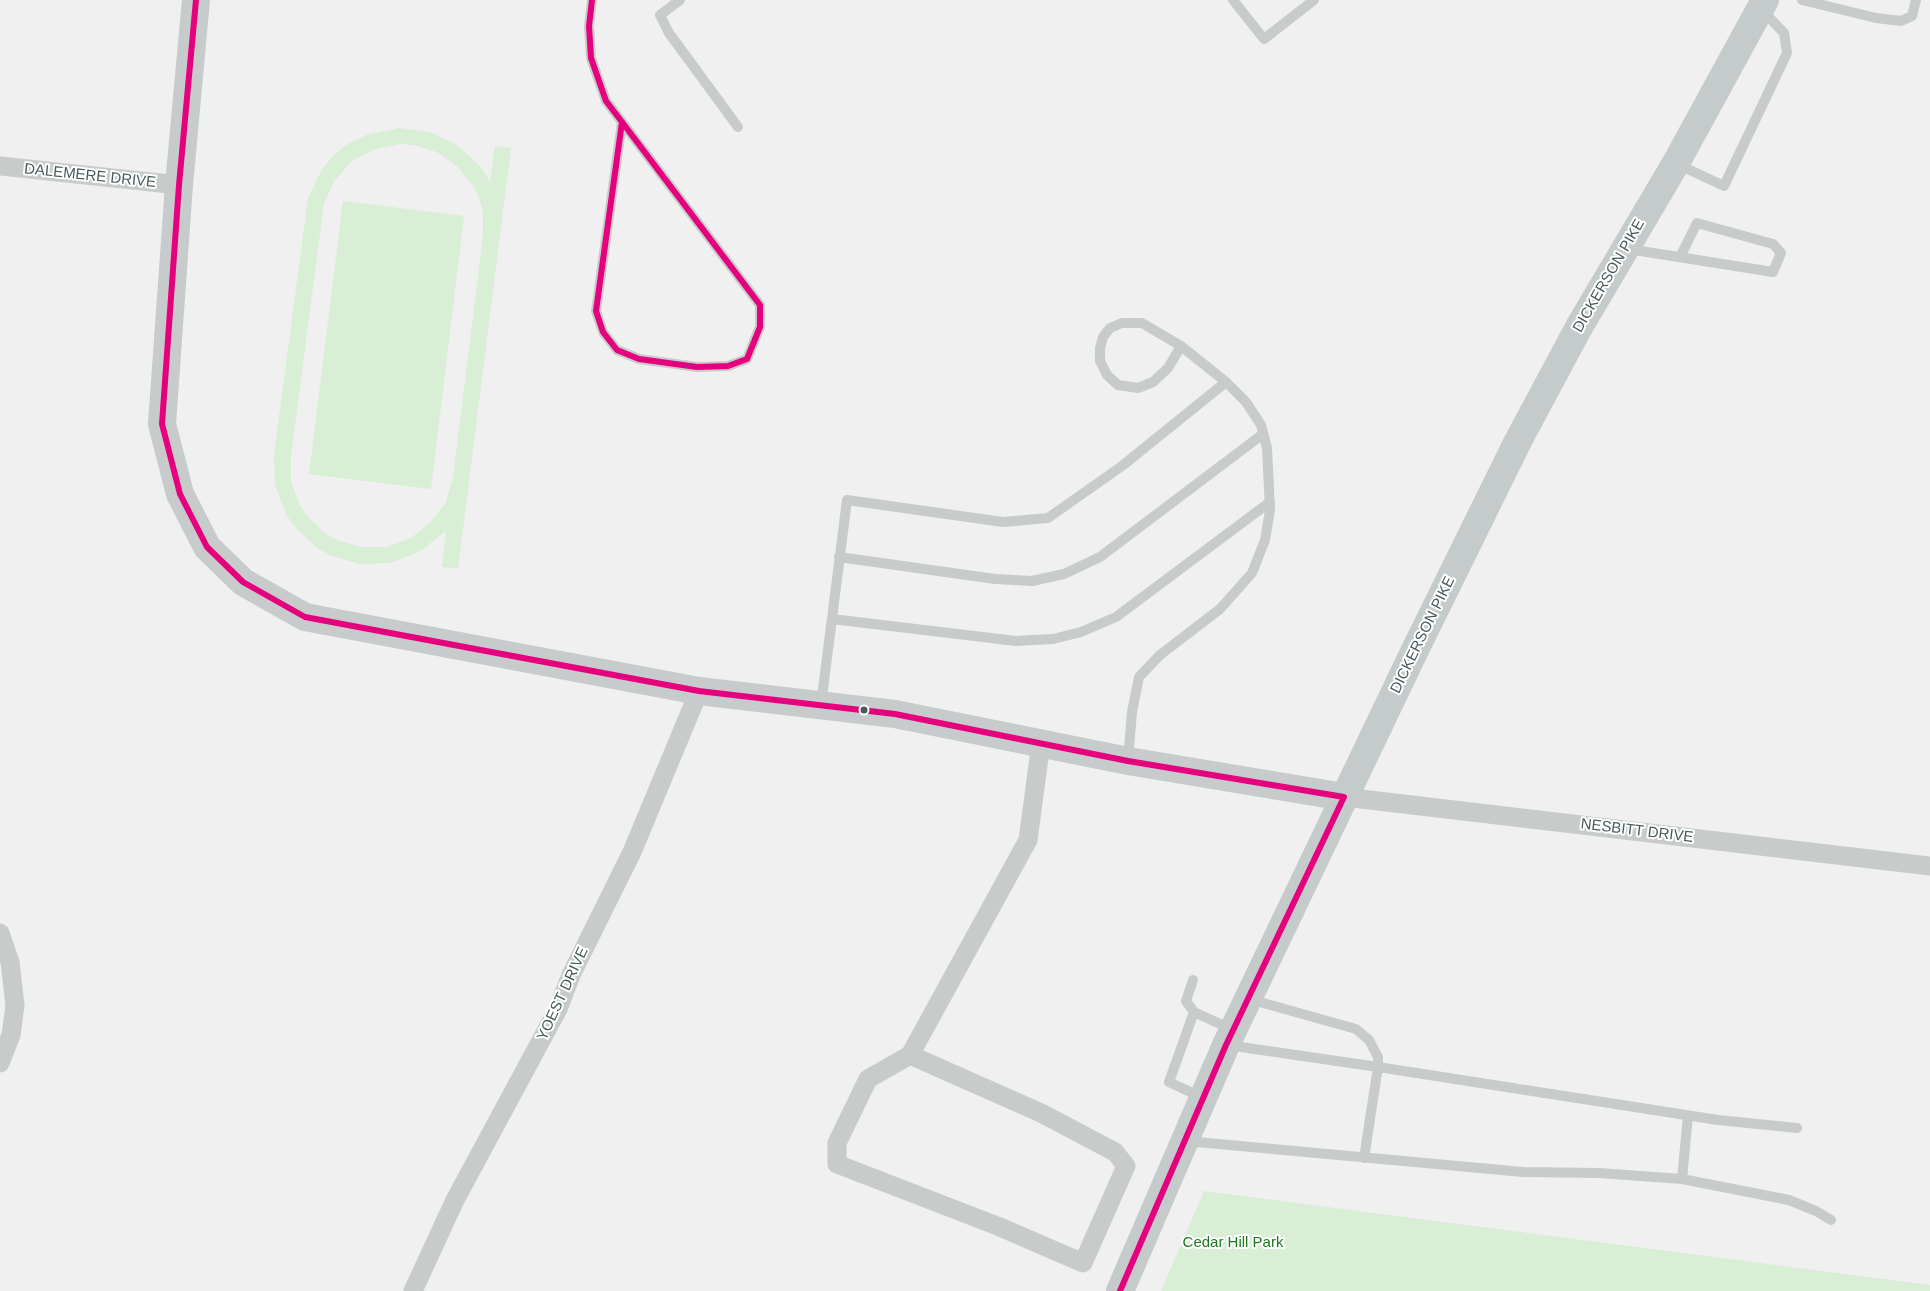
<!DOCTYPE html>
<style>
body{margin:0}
canvas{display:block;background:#f0f0f0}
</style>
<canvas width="1930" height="1291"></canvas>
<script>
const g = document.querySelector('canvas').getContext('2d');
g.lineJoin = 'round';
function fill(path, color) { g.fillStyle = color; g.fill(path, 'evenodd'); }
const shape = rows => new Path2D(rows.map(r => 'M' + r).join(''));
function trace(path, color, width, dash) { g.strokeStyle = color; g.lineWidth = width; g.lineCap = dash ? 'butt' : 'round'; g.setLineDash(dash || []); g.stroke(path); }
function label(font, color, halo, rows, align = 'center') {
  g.font = font + ' Arial,sans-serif'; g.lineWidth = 4; g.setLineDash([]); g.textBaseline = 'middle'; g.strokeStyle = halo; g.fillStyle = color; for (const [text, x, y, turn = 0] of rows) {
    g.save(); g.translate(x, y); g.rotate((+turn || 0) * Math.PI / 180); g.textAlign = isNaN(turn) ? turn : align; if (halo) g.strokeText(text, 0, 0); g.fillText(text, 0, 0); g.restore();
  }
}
fill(shape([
 [399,128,430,132,457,145,480,166,490,181,495,146,511,148,458,569,442,567,446,531,419,552,390,563,359,564,330,555,316,547,294,526,286,514,275,485,274,454,308,198,321,171,331,158,342,148,355,140,369,134],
 [400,144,413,145,437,152,458,167,474,187,479,198,483,211,483,236,453,477,446,502,431,522,411,538,387,547,361,547,337,540,326,534,307,516,300,506,291,482,291,456,324,203,335,180,352,161,375,149],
 [343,201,464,216,431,489,309,474],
 [1204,1191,1930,1285,1930,1291,1161,1291]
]), '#d8eed5');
trace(shape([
 [592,0,589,26,591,58,606,101,622,122,760,305,760,327,747,359,728,366,697,367,639,359,617,350,603,332,596,311,622,122],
 [680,0,660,15,669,33,738,127],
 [1233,0,1264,39,1314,0],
 [1802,0,1876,18,1901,21,1912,16,1916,0],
 [1677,164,1724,186,1787,53,1784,33,1761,9],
 [1628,249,1773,272,1781,253,1773,244,1697,223,1680,257],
 [1181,346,1168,368,1153,382,1138,388,1118,385,1107,375,1100,361,1100,348,1103,337,1110,328,1122,323,1142,323,1181,346,1226,382],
 [839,557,995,579,1032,581,1064,574,1100,557,1263,434],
 [832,619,1016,641,1053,639,1081,632,1116,617,1270,502],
 [821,705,847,500,1003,522,1048,518,1122,466,1226,382,1246,402,1261,425,1267,448,1270,510,1265,540,1252,573,1220,609,1160,655,1139,677,1132,712,1128,760],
 [1193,980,1186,1001,1194,1012,1231,1029],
 [1249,999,1356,1029,1369,1040,1378,1057,1378,1067,1364,1158],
 [1194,1012,1169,1082,1201,1097],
 [1227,1045,1378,1067,1718,1120,1797,1128],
 [1186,1141,1523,1172,1599,1173,1682,1179,1688,1116],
 [1682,1179,1789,1200,1816,1211,1831,1220]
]), '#c7cccb', 10);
trace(shape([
 [0,166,179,185],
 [1344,797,1930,866],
 [0,933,10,962,15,1005,11,1035,0,1063],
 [910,1055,1041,1113,1115,1152,1126,1166,1083,1263,1000,1227,837,1164,837,1143,868,1079,910,1055,1028,840,1041,743],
 [413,1291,455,1200,558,1009,571,975,632,852,699,691]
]), '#c7cccb', 19);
trace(shape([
 [196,0,179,185,162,424,180,494,207,547,243,582,305,617,699,691,895,714,1128,761,1344,797]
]), '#c7cbcb', 28);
trace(shape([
 [1120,1291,1226,1045,1414,652,1518,441,1579,327,1676,163,1765,0]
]), '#c5cbcb', 28);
trace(shape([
 [196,0,179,185,162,424,180,494,207,547,243,582,305,617,699,691,895,714,1128,761,1344,797,1226,1045,1120,1291],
 [592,0,589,26,591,58,606,101,622,122],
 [622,122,760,305,760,327,747,359,728,366,697,367,639,359,617,350,603,332,596,311,622,122]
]), '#e5007d', 6);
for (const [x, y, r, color] of [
 [864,710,4.5,"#475b5b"]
]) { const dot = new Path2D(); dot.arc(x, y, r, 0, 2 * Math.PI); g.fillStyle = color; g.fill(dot); trace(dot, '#fff', 2); }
label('15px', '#475b5b', '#fff', [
 ["DALEMERE DRIVE",90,176,6],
 ["DICKERSON PIKE",1609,276,-60],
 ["DICKERSON PIKE",1423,635,-64],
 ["NESBITT DRIVE",1637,831,7],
 ["YOEST DRIVE",563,994,-65]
]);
label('15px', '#1b7a1b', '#fff', [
 ["Cedar Hill Park",1233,1243]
]);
</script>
